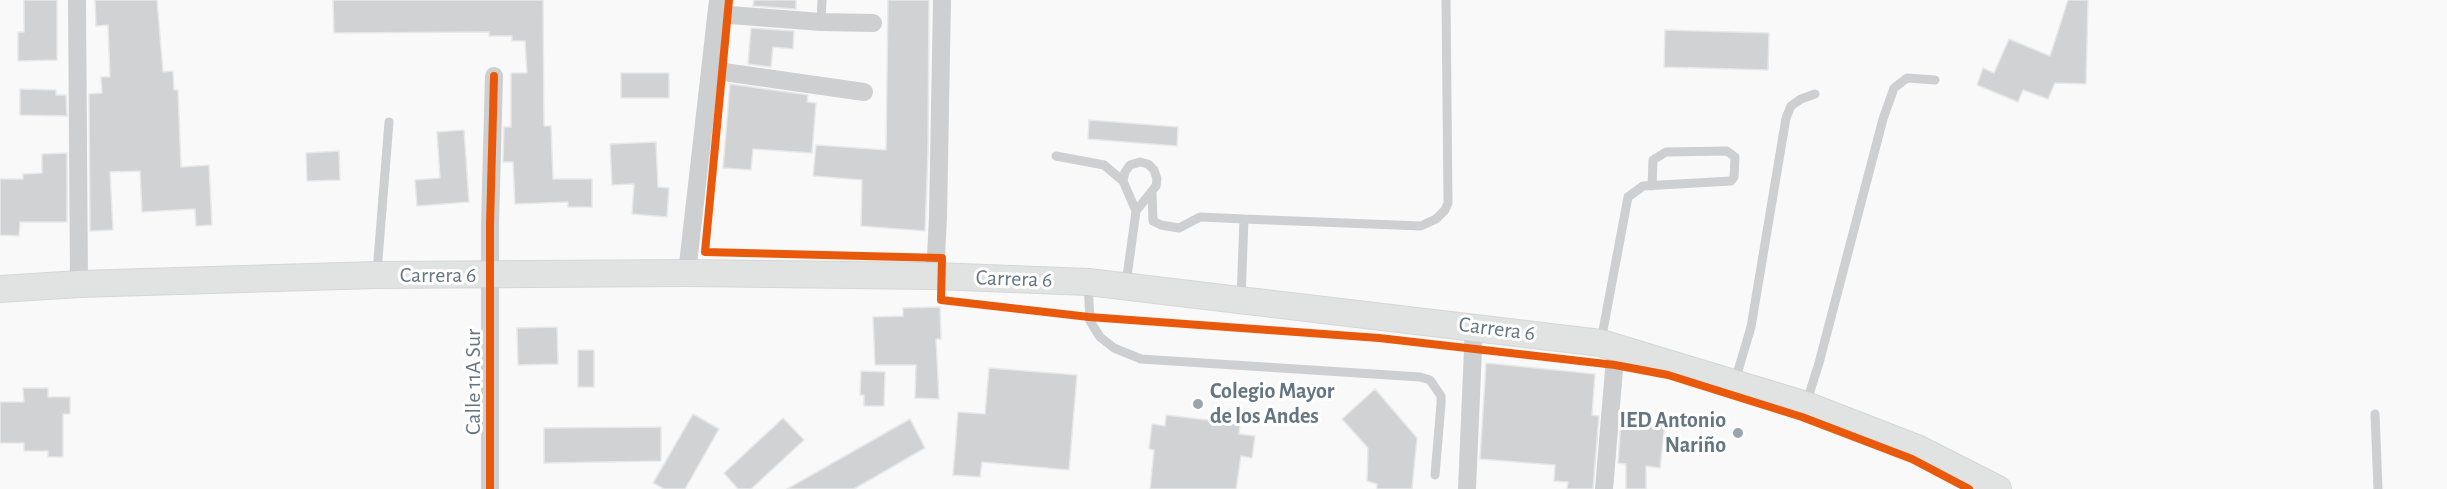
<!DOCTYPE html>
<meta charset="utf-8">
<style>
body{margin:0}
canvas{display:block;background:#f9f9f9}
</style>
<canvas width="2447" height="489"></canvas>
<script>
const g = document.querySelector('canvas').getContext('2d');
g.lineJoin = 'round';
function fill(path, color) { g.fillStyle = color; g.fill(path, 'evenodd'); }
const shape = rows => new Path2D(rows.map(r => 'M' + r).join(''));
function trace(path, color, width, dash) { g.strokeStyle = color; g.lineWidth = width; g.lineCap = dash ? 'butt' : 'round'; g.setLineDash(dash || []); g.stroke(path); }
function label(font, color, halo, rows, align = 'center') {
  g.font = font + ' "Alegreya Sans",sans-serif'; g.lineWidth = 6; g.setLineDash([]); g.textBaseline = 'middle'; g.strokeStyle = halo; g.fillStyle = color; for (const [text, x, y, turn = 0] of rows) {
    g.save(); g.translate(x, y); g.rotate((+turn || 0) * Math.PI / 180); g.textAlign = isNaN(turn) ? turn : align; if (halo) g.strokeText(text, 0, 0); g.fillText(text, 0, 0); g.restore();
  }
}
const building = shape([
 [24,0,57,0,57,60,18,61,18,32,24,32,24,0],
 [95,0,157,0,163,72,173,71,174,90,178,90,181,167,209,165,212,225,196,226,195,209,142,212,140,171,110,172,113,230,90,231,89,94,102,93,101,77,110,77,108,25,96,26,95,0],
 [333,0,543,0,544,126,551,126,553,179,592,179,592,207,568,207,568,202,515,204,513,162,503,162,504,127,511,127,511,73,527,73,525,41,512,41,512,36,489,36,489,32,334,33,333,0],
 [754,0,796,0,796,9,753,6,754,0],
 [888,0,929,0,928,152,925,231,861,226,862,180,813,176,816,145,886,150,888,0],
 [2068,0,2088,0,2086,84,2055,83,2048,99,2023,90,2018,102,1977,85,1983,68,1994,73,2009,39,2050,56,2068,0],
 [751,28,794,31,793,49,773,47,771,67,748,64,751,28],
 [1665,30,1769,33,1768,70,1664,67,1665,30],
 [621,73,669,73,669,98,621,98,621,73],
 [730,84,808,95,807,102,816,103,812,153,753,149,751,170,723,168,730,84],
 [20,89,56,90,56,95,66,95,67,116,20,115,20,89],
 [1089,120,1178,127,1177,146,1088,139,1089,120],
 [464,130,469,202,417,206,415,180,440,178,437,132,464,130],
 [656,142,658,187,669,188,667,217,632,214,634,184,612,185,610,144,656,142],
 [339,151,340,180,307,181,306,153,339,151],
 [67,153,67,222,20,222,19,236,0,235,0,179,23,179,23,174,42,173,42,154,67,153],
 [940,307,941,339,936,339,939,399,915,398,916,365,875,365,873,317,903,316,903,308,940,307],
 [557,327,558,364,518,365,517,328,557,327],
 [578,350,594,350,594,387,578,387,578,350],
 [1486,363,1595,374,1592,415,1599,416,1593,489,1567,489,1568,482,1554,481,1555,465,1480,459,1486,363],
 [989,368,1077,375,1069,470,982,462,980,477,953,475,958,412,985,414,989,368],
 [861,371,885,372,884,406,864,406,864,395,860,395,861,371],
 [23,388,48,388,48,397,70,397,70,414,63,414,63,457,48,457,48,451,24,451,24,443,0,443,0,402,24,402,23,388],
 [1375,389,1417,438,1412,489,1377,489,1377,484,1367,481,1368,448,1342,419,1375,389],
 [693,414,719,429,685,489,664,489,653,483,693,414],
 [1166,415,1240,424,1239,434,1255,436,1252,458,1241,456,1236,489,1150,489,1154,450,1149,449,1152,424,1165,426,1166,415],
 [783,418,804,440,751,489,738,489,724,473,783,418],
 [910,419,925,448,854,489,787,489,910,419],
 [1621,419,1665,424,1660,468,1646,466,1646,489,1626,489,1626,464,1618,463,1621,419],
 [661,427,661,461,544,463,544,428,661,427]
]);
fill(building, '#d0d2d3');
trace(building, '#e8e8e8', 1.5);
const secondary = shape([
 [0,289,79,284,376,275,687,273,935,276,1088,282,1601,343,1806,405,1917,448,1998,489]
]);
trace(secondary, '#d5d6d7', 28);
trace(shape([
 [821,22,822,0],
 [1056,156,1104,165,1123,181,1136,211,1126,284],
 [1123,181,1125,172,1130,165,1140,162,1148,164,1154,170,1157,179,1156,186,1136,211],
 [1152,193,1153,221,1161,225,1179,228,1200,217,1244,219],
 [377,272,389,122],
 [1088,283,1090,321,1100,337,1114,348,1141,359,1420,377,1430,380,1441,396,1441,404,1435,475],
 [1241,299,1244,219,1421,226,1436,219,1445,210,1448,203,1446,0],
 [1601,341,1628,197,1643,186,1731,181,1734,177,1735,157,1727,151,1666,152,1653,160,1652,186],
 [1735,381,1751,327,1786,118,1791,106,1801,99,1815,94],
 [1806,404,1819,363,1883,119,1894,88,1907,78,1935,80],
 [2375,414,2378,489]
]), '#cecfd0', 9);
trace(shape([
 [77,0,79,284],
 [717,14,821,22,873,23],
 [710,70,864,92],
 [687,273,718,0],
 [935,276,938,217,942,0],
 [490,489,490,225,494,76],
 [1467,489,1474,326],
 [1604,489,1616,346]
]), '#cecfd0', 18);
trace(secondary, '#e1e2e2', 26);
trace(shape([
 [729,0,705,252,942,258,941,300,1089,317,1379,338,1615,365,1668,375,1802,417,1912,459,1969,489],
 [490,489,490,225,494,76]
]), '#e8590c', 8);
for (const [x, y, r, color] of [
 [1198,404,6,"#99a4ac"],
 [1738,433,6,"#99a4ac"]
]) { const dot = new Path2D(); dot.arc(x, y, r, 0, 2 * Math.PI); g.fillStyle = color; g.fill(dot); trace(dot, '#fff', 2); }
label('22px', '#657683', '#fff', [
 ["Carrera 6",438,275],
 ["Carrera 6",1014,279,2],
 ["Carrera 6",1497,329,7],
 ["Calle 11A Sur",473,382,-90]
]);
label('bold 22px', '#657683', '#fff', [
 ["Colegio Mayor",1210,391],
 ["de los Andes",1210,416],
 ["IED Antonio",1726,420,"right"],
 ["Nariño",1726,445,"right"]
], 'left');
</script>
